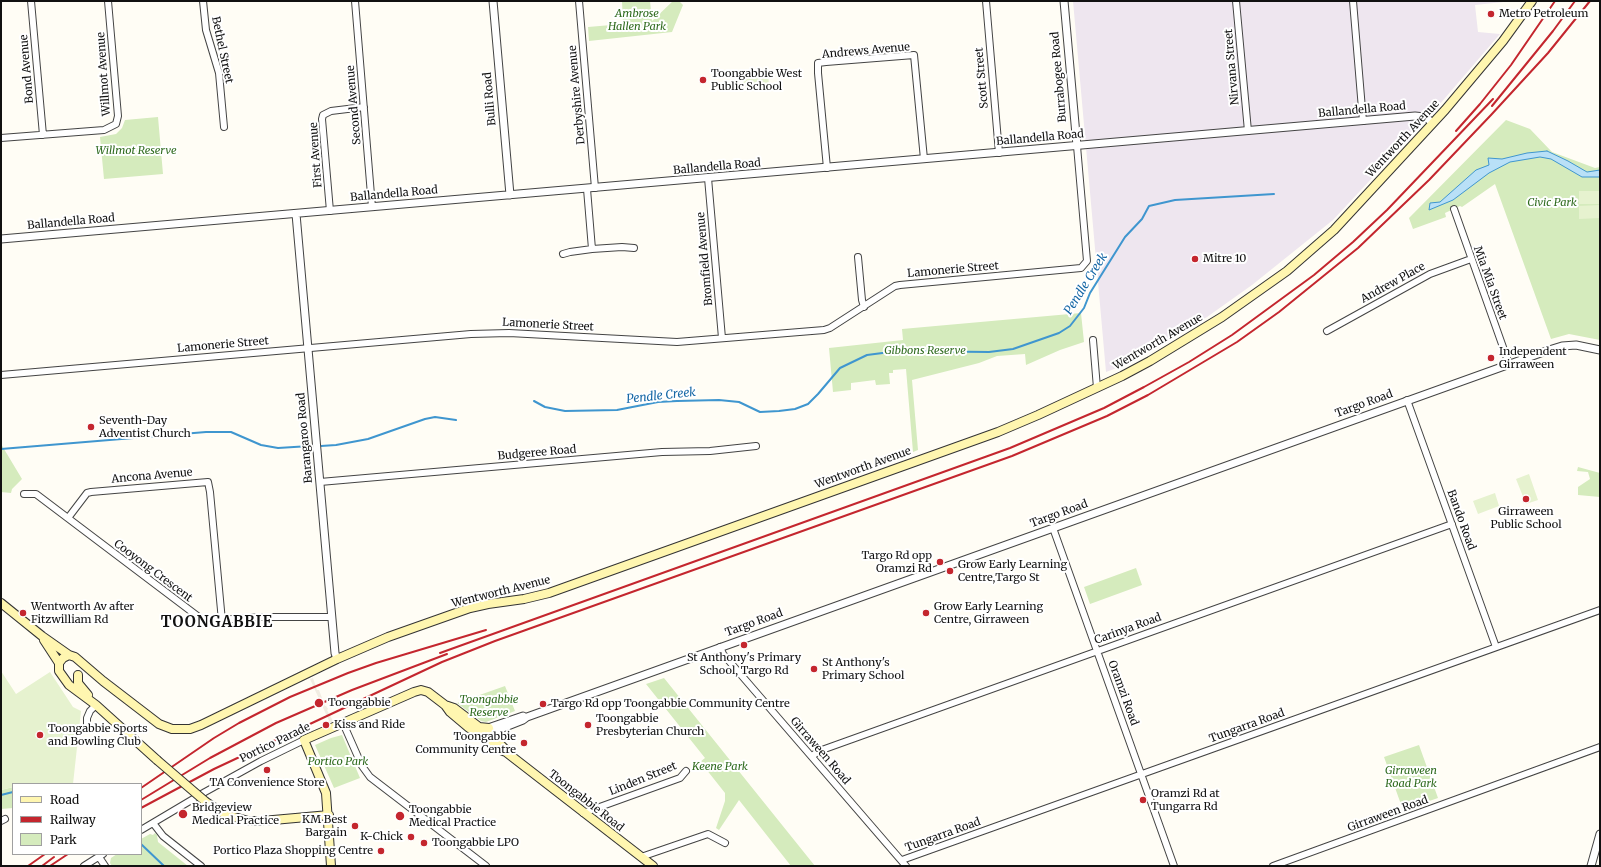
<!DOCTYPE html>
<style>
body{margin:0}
#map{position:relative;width:1601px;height:867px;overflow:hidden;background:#fffdf5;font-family:Merriweather,serif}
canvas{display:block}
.frame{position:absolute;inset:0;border:2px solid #111;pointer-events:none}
.legend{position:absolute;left:12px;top:783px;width:130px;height:72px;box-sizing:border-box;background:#fff;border:1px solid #a0a0a0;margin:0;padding:5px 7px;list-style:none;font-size:12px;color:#111}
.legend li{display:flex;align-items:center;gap:8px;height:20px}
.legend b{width:20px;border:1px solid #a0a0a0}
</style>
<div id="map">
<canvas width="1601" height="867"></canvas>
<div class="frame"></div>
<ul class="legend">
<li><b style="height:5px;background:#fff6b0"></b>Road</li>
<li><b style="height:5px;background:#c4262e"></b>Railway</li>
<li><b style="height:11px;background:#d5ebbd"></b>Park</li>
</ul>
</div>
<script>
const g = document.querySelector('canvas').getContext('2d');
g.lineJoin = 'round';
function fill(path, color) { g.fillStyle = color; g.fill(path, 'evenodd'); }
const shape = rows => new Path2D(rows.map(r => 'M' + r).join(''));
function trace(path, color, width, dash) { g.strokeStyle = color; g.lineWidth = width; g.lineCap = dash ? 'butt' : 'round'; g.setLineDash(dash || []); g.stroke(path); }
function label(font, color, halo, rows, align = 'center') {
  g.font = font + ' Merriweather,serif'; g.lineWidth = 4; g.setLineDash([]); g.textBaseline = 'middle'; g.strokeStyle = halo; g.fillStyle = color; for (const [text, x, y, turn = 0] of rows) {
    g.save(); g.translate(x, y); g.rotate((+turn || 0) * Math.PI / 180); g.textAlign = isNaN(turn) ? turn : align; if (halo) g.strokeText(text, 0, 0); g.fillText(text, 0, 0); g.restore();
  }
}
fill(shape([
 [1073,1,1513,1,1475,5,1478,32,1500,34,1427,119,1333,220,1252,285,1207,317,1130,363,1106,372]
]), '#eee6ef');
fill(shape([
 [622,1,650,1,652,21,673,1,679,1,683,5,672,32,589,41,588,27,623,24],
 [158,117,163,174,104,179,100,137,116,134,122,128,125,120],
 [1506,120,1530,129,1552,152,1595,168,1600,167,1600,340,1569,334,1551,339,1495,184,1462,207,1460,206,1445,213,1446,217,1413,229,1409,218],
 [1081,313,1084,342,1060,350,1026,365,1025,354,997,356,979,363,912,380,918,450,913,452,906,369,893,370,893,373,889,373,890,384,876,385,875,380,851,383,851,390,833,392,829,348,903,340,902,329],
 [1,444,22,479,12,489,11,493,1,492],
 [1578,467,1600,473,1600,497,1578,495,1578,487,1590,479,1588,472,1577,471],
 [1136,568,1142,585,1090,604,1084,587],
 [664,678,815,866,791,866,739,800,719,830,716,828,725,801,725,793,706,769,702,767,696,767,696,765,705,758,646,684],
 [505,686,515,711,486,722,481,721,457,703],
 [342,735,360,778,334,788,315,745,331,738],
 [1419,745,1438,798,1403,810,1384,757],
 [13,787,13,808,1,809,1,790],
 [155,833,157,835,158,842,188,866,112,866,110,863,111,858,117,854,141,854,141,839,150,834,153,835]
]), '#d5ebbd');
fill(shape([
 [768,72,769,86,741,88,740,74],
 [1579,191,1600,191,1600,204,1579,204],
 [1600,205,1600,218,1579,219,1579,206],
 [1529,474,1538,500,1526,504,1516,479],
 [1495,493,1499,506,1478,514,1473,501],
 [1,671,16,694,50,672,73,707,81,711,73,784,13,784,13,787,1,790]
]), '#e6f2cf');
fill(shape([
 [313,678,317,690,319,690,325,706,326,706,328,709,327,710,333,721,330,723,310,679]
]), '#f1ede2');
const water = shape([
 [1547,151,1568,161,1587,172,1600,170,1600,177,1582,177,1551,159,1540,157,1510,162,1489,173,1453,200,1429,210,1430,203,1440,202,1476,170,1489,165,1488,158,1502,159,1527,153,1547,151]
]);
fill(water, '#b9e0f7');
trace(water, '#3f96cf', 1);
trace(shape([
 [534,401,545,407,565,411,617,410,658,402,677,401,719,400,739,402,760,412,779,411,795,409,808,404,818,394,840,368,867,355,898,351,989,352,1013,349,1059,333,1070,326,1084,308,1090,293,1125,237,1142,219,1149,206,1175,200,1274,194],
 [321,446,336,445,368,439,425,419,435,417,456,420],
 [1,449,206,432,231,432,261,445,278,448,310,446],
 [1,795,13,792],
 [141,844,164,866]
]), '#3f96cf', 2);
const minor = shape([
 [31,1,43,135],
 [203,1,206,30,219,73,224,127],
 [355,1,372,207],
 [579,1,595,188],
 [986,1,999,153],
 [1236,1,1248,131],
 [1353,1,1363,121],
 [1,138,104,130,116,124,118,116,108,1],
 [827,168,818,73,818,63,826,62,914,55,924,159],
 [708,178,722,338],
 [587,189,592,249],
 [1454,209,1509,364],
 [330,211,322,119,323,115,331,111,364,107],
 [563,254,570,252,592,249,622,247,634,248],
 [858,257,862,300,864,307],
 [1327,331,1430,274,1471,259],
 [1093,340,1097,388],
 [1,375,471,334,509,333,677,342,824,330,830,328,895,286,900,285,1081,268,1087,261,1077,146],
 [1407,400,1496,647],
 [320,482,662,452,710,451,756,446],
 [24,494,36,494,204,621,261,617,331,617],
 [68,518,87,493,91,492,208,482,210,492,222,621],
 [1053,528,1174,866],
 [720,647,723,654,906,866],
 [343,723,362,766,370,777,486,866],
 [87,728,87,718,90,711,96,705],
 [812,756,819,751,1452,524],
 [583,813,680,778,686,771],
 [1,821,5,819],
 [153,823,163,836,201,866],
 [141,830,205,792,261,761,304,740],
 [99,857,105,866],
 [641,857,708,834,725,843],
 [902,860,1600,610],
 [84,866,103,854],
 [1273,866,1600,747]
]);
const tertiary = shape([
 [493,1,510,195],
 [1064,1,1077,146],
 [296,214,335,653,337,659],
 [1,239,1415,116,1425,117,1433,123],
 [488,728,523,716],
 [490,733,523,720,527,717,1549,350,1562,346,1576,345,1600,350],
 [1591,866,1600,834]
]);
const secondary = shape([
 [1,603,42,636,69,655],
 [44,640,59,663],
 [78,675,78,683,88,695],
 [445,705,454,708,479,727,489,728,490,733,486,737],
 [490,734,505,749],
 [157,760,96,705,69,685,59,671,59,663,63,658,69,655,75,657,103,681,159,724,172,729,190,729,201,725,337,659,388,637,470,608,488,604,524,599,549,593,998,432,1038,415,1122,376,1150,361,1222,317,1287,271,1334,230,1445,110,1503,41,1532,1],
 [206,802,224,814,248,821,262,821,329,815],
 [331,866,326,793,304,740,414,692,421,690,428,692,445,705,450,712,469,728,481,733,498,749,506,752,653,866]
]);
trace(minor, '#444', 8);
trace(tertiary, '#444', 9);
trace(secondary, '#333', 10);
trace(minor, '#fff', 6);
trace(tertiary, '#fff', 7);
trace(secondary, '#fff6b0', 8);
trace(shape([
 [1492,106,1553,31,1575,1],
 [1456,131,1480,104,1511,65,1555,1],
 [440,653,1010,448,1104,408,1144,387,1189,362,1232,335,1314,275,1353,242,1387,210,1493,99],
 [141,788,214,738,239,723,290,697,348,673,376,663,486,630],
 [141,800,210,758,276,723,352,690,447,654],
 [141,808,214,769,442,662,495,641,1012,456,1107,416,1148,395,1237,342,1279,312,1358,248,1429,180,1491,115,1548,53,1590,1],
 [28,866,45,854],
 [42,866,54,857],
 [50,866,68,854]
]), '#c4262e', 2);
const secondaryBridge = shape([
 [157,760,206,802]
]);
trace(secondaryBridge, '#333', 10, []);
trace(secondaryBridge, '#fff6b0', 8);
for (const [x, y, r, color] of [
 [1491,14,4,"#c4262e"],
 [703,80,4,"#c4262e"],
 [1195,259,4,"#c4262e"],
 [1491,358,4,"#c4262e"],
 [91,427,4,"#c4262e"],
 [1526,499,4,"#c4262e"],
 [940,562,4,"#c4262e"],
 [950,571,4,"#c4262e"],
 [23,613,4,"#c4262e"],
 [926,613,4,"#c4262e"],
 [744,645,4,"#c4262e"],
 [814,669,4,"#c4262e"],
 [319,703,5,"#c4262e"],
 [543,704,4,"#c4262e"],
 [326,725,4,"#c4262e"],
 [588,725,4,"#c4262e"],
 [40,735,4,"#c4262e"],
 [524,743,4,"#c4262e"],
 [267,770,4,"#c4262e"],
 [1143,800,4,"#c4262e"],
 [183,814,5,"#c4262e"],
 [400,816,5,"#c4262e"],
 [355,826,4,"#c4262e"],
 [411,837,4,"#c4262e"],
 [424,843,4,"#c4262e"],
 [381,851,4,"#c4262e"]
]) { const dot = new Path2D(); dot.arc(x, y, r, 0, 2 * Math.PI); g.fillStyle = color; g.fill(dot); trace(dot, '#fff', 1.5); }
label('italic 11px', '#2f6b1f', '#fff', [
 ["Ambrose",637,14],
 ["Hallen Park",637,27],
 ["Willmot Reserve",136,151],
 ["Civic Park",1552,203],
 ["Gibbons Reserve",925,351],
 ["Toongabbie",489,700],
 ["Reserve",489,713],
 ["Portico Park",338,762],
 ["Keene Park",720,767],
 ["Girraween",1411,771],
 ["Road Park",1411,784]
]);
label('11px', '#111', '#fff', [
 ["Metro Petroleum",1499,14],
 ["Toongabbie West",711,74],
 ["Public School",711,87],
 ["Mitre 10",1203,259],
 ["Independent",1499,352],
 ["Girraween",1499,365],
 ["Seventh-Day",99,421],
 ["Adventist Church",99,434],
 ["Girraween",1526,512,"center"],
 ["Public School",1526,525,"center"],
 ["Targo Rd opp",932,556,"right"],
 ["Oramzi Rd",932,569,"right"],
 ["Grow Early Learning",958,565],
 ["Centre,Targo St",958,578],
 ["Wentworth Av after",31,607],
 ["Fitzwilliam Rd",31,620],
 ["Grow Early Learning",934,607],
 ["Centre, Girraween",934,620],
 ["St Anthony's Primary",744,658,"center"],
 ["School, Targo Rd",744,671,"center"],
 ["St Anthony's",822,663],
 ["Primary School",822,676],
 ["Toongabbie",328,703],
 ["Targo Rd opp Toongabbie Community Centre",551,704],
 ["Toongabbie",596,719],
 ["Presbyterian Church",596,732],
 ["Kiss and Ride",334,725],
 ["Toongabbie Sports",48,729],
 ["and Bowling Club",48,742],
 ["Toongabbie",516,737,"right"],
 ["Community Centre",516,750,"right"],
 ["TA Convenience Store",267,783,"center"],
 ["Oramzi Rd at",1151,794],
 ["Tungarra Rd",1151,807],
 ["Bridgeview",192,808],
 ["Medical Practice",192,821],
 ["Toongabbie",409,810],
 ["Medical Practice",409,823],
 ["KM Best",347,820,"right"],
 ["Bargain",347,833,"right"],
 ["K-Chick",403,837,"right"],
 ["Toongabbie LPO",432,843],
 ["Portico Plaza Shopping Centre",373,851,"right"]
], 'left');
label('11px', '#111', '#fff', [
 ["Bethel Street",222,50,78],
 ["Andrews Avenue",866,51,-5],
 ["Nirvana Street",1232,67,-95],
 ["Bond Avenue",27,69,-95],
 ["Willmot Avenue",104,74,-94],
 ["Burrabogee Road",1059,77,-95],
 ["Scott Street",982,78,-95],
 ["Derbyshire Avenue",577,95,-95],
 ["Bulli Road",490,99,-95],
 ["Second Avenue",354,105,-95],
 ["Ballandella Road",1362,110,-5],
 ["Ballandella Road",1040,138,-5],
 ["Wentworth Avenue",1403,139,-47],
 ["First Avenue",316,155,-94],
 ["Ballandella Road",717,167,-5],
 ["Ballandella Road",394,194,-5],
 ["Ballandella Road",71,222,-5],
 ["Bromfield Avenue",705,259,-95],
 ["Lamonerie Street",953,270,-5],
 ["Andrew Place",1393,283,-29],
 ["Mia Mia Street",1490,283,70],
 ["Lamonerie Street",548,325,3],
 ["Wentworth Avenue",1158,342,-30],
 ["Lamonerie Street",223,345,-5],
 ["Targo Road",1364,404,-20],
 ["Barangaroo Road",305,438,-95],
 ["Budgeree Road",537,453,-5],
 ["Wentworth Avenue",863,468,-20],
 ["Ancona Avenue",152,476,-5],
 ["Targo Road",1059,514,-20],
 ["Bando Road",1461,520,70],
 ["Cooyong Crescent",153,571,37],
 ["Wentworth Avenue",501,592,-14],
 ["Targo Road",754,623,-20],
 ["Carinya Road",1128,629,-20],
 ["Oramzi Road",1123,693,70],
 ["Tungarra Road",1247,726,-20],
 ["Portico Parade",275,743,-26],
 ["Girraween Road",820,751,49],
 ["Linden Street",643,779,-22],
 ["Toongabbie Road",586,801,38],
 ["Girraween Road",1388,814,-20],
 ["Tungarra Road",943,835,-20]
]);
label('italic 12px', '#1768a6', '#fff', [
 ["Pendle Creek",1086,284,-58],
 ["Pendle Creek",661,396,-6]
]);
g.letterSpacing = '1px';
label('bold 15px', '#111', '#fff', [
 ["TOONGABBIE",217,623]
]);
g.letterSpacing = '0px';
</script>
